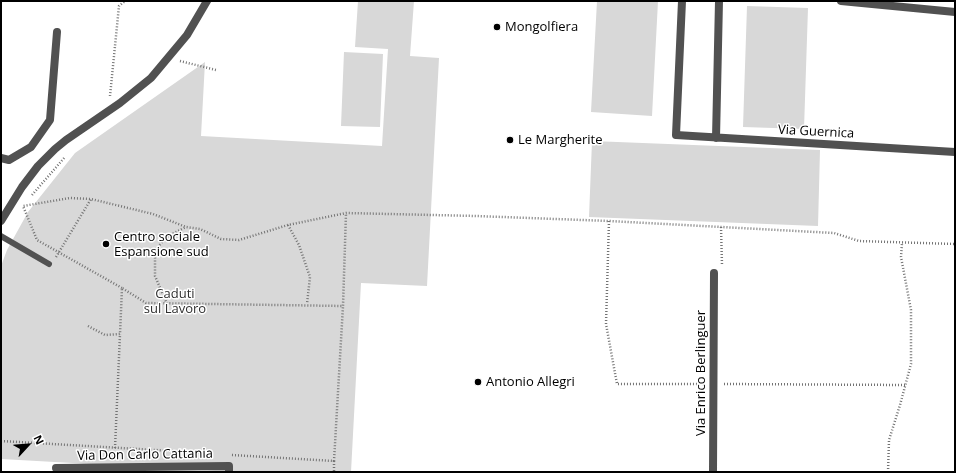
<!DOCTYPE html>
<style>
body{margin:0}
#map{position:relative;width:956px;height:473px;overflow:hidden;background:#fff;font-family:"Open Sans",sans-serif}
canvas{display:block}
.frame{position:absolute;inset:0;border:2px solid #000;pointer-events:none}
.north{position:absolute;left:8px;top:425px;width:40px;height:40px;-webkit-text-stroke:3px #fff;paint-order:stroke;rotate:64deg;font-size:11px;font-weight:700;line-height:16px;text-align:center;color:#000}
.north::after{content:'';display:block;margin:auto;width:14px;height:18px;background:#000;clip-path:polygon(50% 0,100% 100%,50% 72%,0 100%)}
</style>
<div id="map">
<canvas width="956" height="473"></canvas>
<div class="frame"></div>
<div class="north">N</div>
</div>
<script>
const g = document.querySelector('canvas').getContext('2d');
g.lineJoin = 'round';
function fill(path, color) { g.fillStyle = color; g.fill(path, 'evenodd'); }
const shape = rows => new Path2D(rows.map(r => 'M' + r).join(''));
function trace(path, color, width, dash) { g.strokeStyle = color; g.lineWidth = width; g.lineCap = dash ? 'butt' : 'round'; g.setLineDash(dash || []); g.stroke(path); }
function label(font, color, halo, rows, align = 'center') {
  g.font = font + ' "Open Sans",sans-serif'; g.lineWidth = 3; g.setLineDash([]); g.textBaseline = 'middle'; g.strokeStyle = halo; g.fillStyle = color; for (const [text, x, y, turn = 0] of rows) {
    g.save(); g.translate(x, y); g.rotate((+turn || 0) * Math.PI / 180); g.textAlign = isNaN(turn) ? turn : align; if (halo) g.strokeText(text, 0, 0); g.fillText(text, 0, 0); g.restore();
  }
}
fill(shape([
 [358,1,414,1,410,56,439,58,427,286,361,283,351,472,234,472,1,459,1,266,7,250,28,212,75,153,205,62,201,136,382,146,388,49,355,47],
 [597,1,658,1,652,116,591,112],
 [747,6,808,8,804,129,743,127],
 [344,52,383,54,380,127,341,126],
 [592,141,820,150,818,226,589,217]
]), '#d8d8d8');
trace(shape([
 [180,61,216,70],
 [110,96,119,6,125,1],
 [32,195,65,157],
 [609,221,606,324,617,384,703,384],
 [288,225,299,245,310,277,307,304],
 [721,227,722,265],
 [56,257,91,199],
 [122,288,37,240,23,206,70,198,91,199,153,214,186,227,200,229,221,239,239,240,288,225,346,213,476,216,609,221,834,233,859,241,955,244],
 [167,304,155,276,155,251,166,237,186,227],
 [88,326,105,335,120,334,122,288,146,303,343,306,346,213],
 [724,384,906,385],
 [1,441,207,453],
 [115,448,120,334],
 [232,455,334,461,343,306],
 [334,461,334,472],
 [888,472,889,440,900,405,911,364,911,310,901,257,902,243]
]), '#737373', 2.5, [1, 2]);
trace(shape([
 [1,236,49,264]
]), '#515151', 6);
trace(shape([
 [682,1,676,135,955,152],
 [841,1,955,12],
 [716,138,719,1],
 [1,158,9,160,31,147,50,120,57,32],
 [1,221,22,187,38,166,55,149,66,140,120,103,151,78,187,35,207,1],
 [56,468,229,466,229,472],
 [713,472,714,273]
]), '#515151', 8);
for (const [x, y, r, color] of [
 [497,27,4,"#000"],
 [510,140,4,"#000"],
 [106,244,4,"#000"],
 [478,382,4,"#000"]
]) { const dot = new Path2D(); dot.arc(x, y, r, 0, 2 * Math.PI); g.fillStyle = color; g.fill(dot); trace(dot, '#fff', 1.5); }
label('13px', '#000', '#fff', [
 ["Mongolfiera",505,27],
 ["Le Margherite",518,140],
 ["Centro sociale",114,237],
 ["Espansione sud",114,252],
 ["Antonio Allegri",486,382]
], 'left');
label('13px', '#000', '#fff', [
 ["Via Guernica",816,132,3],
 ["Via Enrico Berlinguer",701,373,-90],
 ["Via Don Carlo Cattania",145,455,-1]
]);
label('13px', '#2f2f2f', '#fff', [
 ["Caduti",175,294],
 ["sul Lavoro",175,309]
]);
</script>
